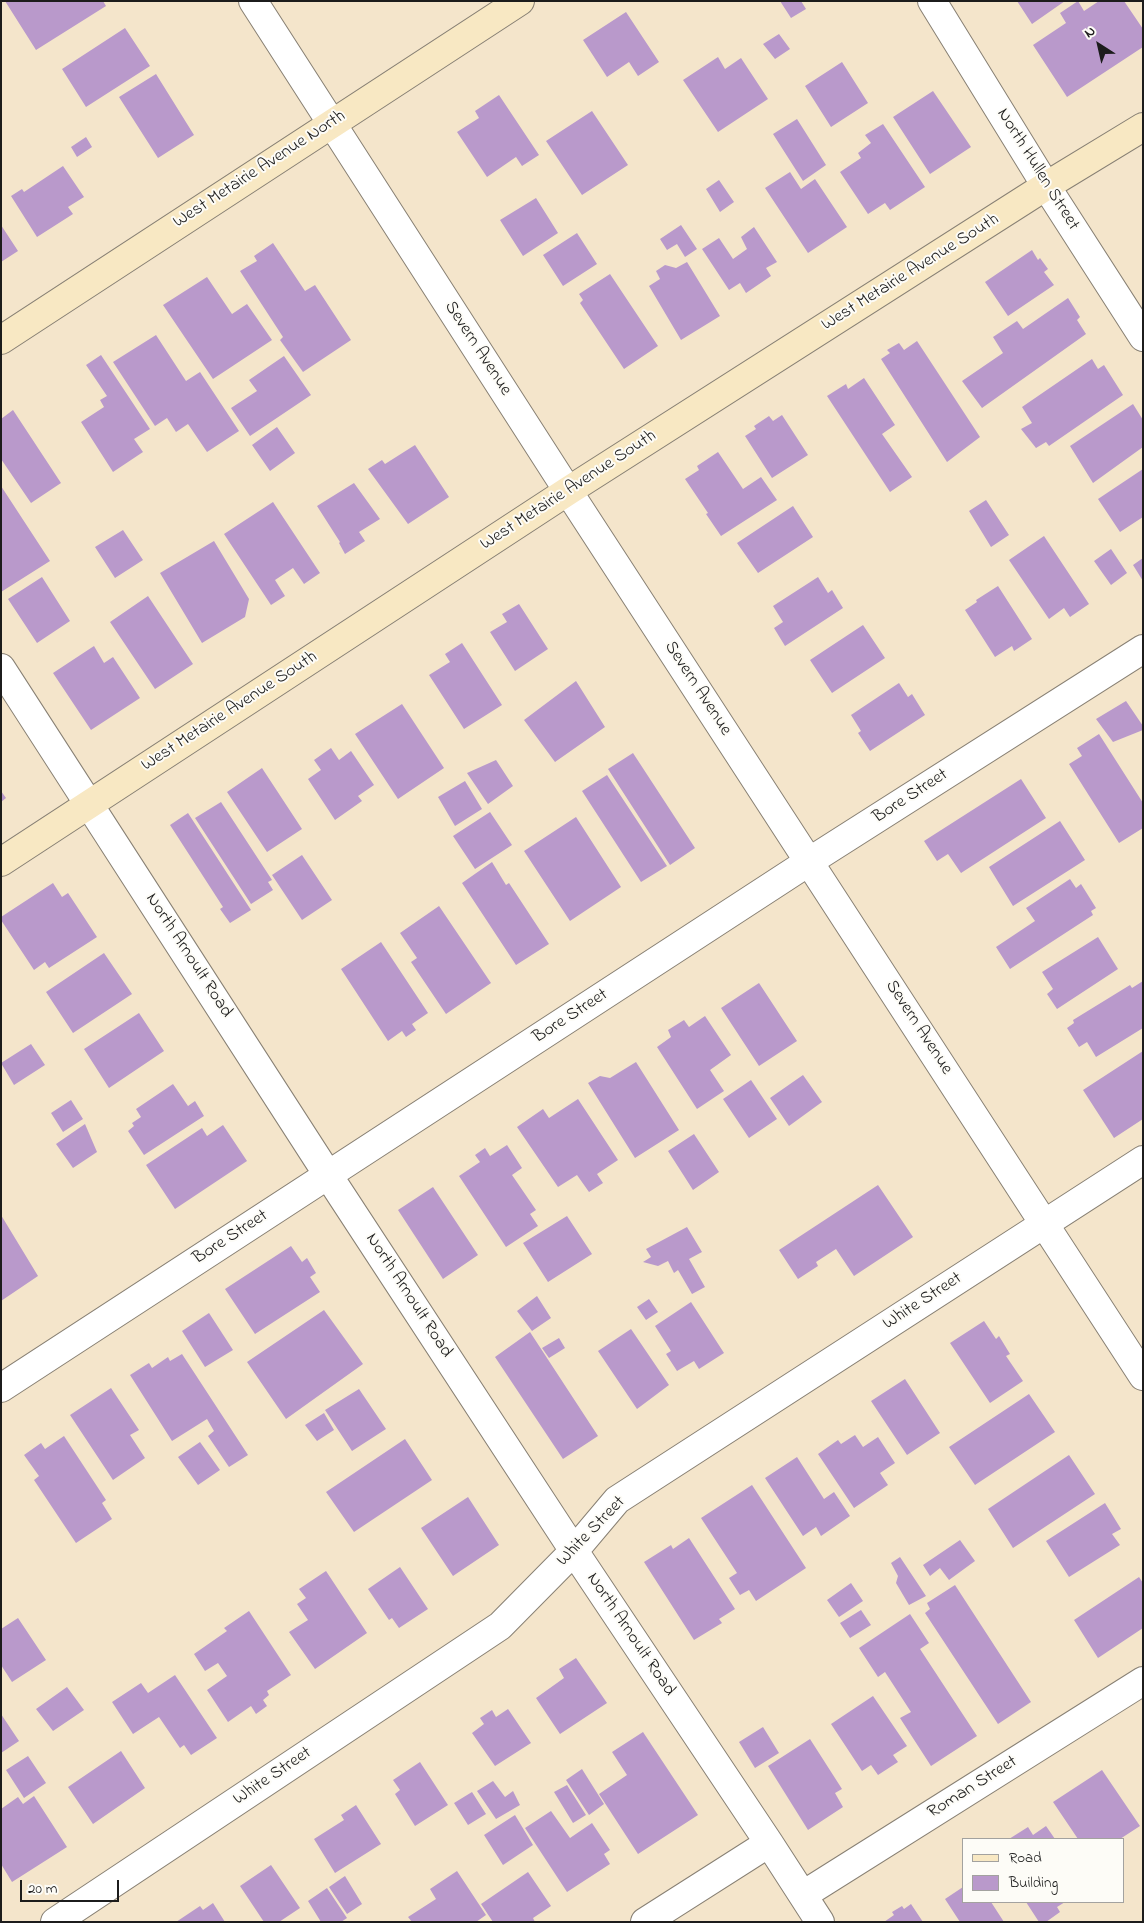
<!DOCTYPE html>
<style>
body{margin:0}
#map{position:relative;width:1144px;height:1923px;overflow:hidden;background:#f4e5cb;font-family:"Indie Flower",sans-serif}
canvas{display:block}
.frame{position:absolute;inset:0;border:2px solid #1c1c1c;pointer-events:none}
.legend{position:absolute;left:962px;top:1838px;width:162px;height:65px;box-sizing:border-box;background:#fdfcf7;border:1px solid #a3a29f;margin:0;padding:6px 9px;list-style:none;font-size:15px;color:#1c1c1c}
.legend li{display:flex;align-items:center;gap:10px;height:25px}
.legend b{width:25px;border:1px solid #a3a29f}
.north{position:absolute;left:1074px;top:20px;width:50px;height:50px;-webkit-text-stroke:4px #fdfcf7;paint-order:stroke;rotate:325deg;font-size:14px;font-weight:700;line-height:20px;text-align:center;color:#1c1c1c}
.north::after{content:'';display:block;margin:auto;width:18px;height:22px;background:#1c1c1c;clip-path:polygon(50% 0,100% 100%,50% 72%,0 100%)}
.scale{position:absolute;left:20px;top:1880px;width:99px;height:22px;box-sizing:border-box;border:2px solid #1c1c1c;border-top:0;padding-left:6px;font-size:15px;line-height:18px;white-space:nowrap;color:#1c1c1c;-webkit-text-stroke:4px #fdfcf7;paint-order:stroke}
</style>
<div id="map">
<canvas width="1144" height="1923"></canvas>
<div class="frame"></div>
<ul class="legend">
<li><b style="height:6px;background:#f8e8c3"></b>Road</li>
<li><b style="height:14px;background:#b999cb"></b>Building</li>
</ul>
<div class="north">N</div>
<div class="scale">20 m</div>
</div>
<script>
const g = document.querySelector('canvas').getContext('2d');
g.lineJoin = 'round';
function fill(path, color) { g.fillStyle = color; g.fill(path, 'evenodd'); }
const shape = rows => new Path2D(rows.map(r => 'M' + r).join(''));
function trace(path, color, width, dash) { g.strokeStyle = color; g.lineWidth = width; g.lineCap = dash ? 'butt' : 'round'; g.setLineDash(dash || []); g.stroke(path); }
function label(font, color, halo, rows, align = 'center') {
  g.font = font + ' "Indie Flower",sans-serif'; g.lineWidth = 4; g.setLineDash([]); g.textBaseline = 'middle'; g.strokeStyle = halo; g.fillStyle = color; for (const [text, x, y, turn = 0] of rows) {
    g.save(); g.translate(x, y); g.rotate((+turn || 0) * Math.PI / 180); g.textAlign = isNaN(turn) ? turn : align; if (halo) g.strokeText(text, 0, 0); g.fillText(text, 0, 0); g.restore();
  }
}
fill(shape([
 [5,1,103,1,106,6,36,50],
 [780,1,801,1,806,9,791,18],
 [1017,1,1065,1,1032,24],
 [1078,1,1084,11,1099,1,1124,1,1143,29,1143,47,1067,97,1033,45,1066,23,1060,13],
 [626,12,659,62,638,76,629,62,607,77,583,40],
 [125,28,150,66,86,107,62,69],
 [779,34,790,49,775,59,763,44],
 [718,57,725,69,741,58,768,99,718,132,683,80],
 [842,62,868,103,831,127,805,86],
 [156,74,194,135,158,158,119,97],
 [933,91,971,147,930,174,893,117],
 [499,95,539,155,522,166,516,157,487,177,457,132,479,118,475,111],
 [592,111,628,165,582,195,546,141],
 [797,119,826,165,803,181,773,134],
 [883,124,925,187,890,210,885,203,868,214,840,172,861,158,858,153,871,143,865,135],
 [86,137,92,147,77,157,71,147],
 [63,166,84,197,68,207,73,214,37,237,11,196,22,189,24,192],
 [790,172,801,189,815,179,847,227,808,253,765,188],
 [719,180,734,202,720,212,706,189],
 [536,198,558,233,523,256,500,220],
 [1,225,18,251,1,262],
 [681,225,697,249,685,257,677,244,667,250,660,239],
 [754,227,777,262,766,268,771,276,746,293,740,283,729,290,702,249,719,238,733,259,747,249,741,237],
 [577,233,597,264,563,286,543,255],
 [273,243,305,291,315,285,351,340,303,372,280,340,283,337,240,271,257,261,254,256],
 [1032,250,1038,260,1040,258,1048,269,1044,272,1054,285,1008,316,985,282],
 [687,262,720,316,681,340,649,286,660,279,656,271,665,265,676,268],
 [610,274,658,346,624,369,580,303,583,300,579,294],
 [207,277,232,314,247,304,272,340,213,379,163,305],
 [1068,298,1080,317,1077,320,1086,334,982,408,962,381,1003,353,993,337,1017,321,1023,329],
 [156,335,186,381,200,372,239,431,207,452,188,424,176,432,167,418,155,426,113,362],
 [917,341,980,437,947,462,881,359,890,353,887,350,899,343,904,350],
 [101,355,150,429,134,439,143,452,113,472,81,422,104,407,100,400,107,396,86,365],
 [284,356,311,395,250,436,231,408,257,391,249,380],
 [1092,359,1098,369,1104,365,1123,395,1049,446,1046,442,1036,448,1021,429,1032,423,1022,407],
 [864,378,895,425,882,434,912,477,890,492,827,396,846,384,848,389],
 [1133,404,1143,420,1143,447,1093,483,1070,446],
 [13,410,61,483,31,503,1,459,1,419],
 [782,415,808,455,772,478,745,436,756,429,754,426,769,416,773,421],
 [277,427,295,453,270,471,252,445],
 [415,445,449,497,408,524,368,469,382,460,385,464],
 [718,452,743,489,761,477,777,500,721,536,706,514,708,513,685,479,699,470,697,466],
 [1143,469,1143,517,1120,532,1098,499],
 [354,483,380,519,359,532,365,541,345,554,339,543,340,542,317,506],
 [1,486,50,561,1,592],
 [986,500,1009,535,991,547,969,511],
 [273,502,320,573,304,584,293,568,275,580,285,596,271,605,224,534],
 [793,506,813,537,758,573,737,543],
 [123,530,143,560,115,578,95,547],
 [1044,536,1089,604,1070,617,1064,608,1049,619,1009,560],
 [214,541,249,599,245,617,202,643,160,573],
 [1111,549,1127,573,1111,585,1094,561],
 [1143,558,1143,581,1133,565],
 [42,577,70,621,37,643,8,599],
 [818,577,828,593,832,590,843,608,785,646,774,628,783,622,773,606],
 [998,586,1032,639,1014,651,1012,646,995,657,965,610,977,602,976,600],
 [148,596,193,664,155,689,110,622],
 [519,604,548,649,515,671,490,632,507,622,502,614],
 [863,625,885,658,832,693,810,660],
 [462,643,502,705,464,729,429,675,450,662,445,654],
 [94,646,104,663,113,657,140,698,91,730,53,673],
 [576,681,605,727,555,762,524,720],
 [899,683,908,697,912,694,925,715,870,751,858,733,861,731,851,715],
 [1126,701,1143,726,1143,730,1113,742,1096,719],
 [402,704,444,768,398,799,355,734],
 [1099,734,1143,803,1143,828,1119,843,1069,764,1082,756,1077,748],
 [331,748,339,760,351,751,374,785,358,796,362,801,335,820,308,779,321,770,314,760],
 [633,753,695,848,670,865,608,769],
 [496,760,513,786,488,804,467,773],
 [262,768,302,829,267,852,227,792],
 [607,775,667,866,641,882,582,791],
 [1021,779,1046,818,961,873,948,854,937,861,924,841],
 [465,781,482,809,455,826,438,797],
 [1,791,6,798,1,802],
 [221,802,272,880,268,882,273,890,251,904,195,818],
 [490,812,512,845,475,869,453,836],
 [188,813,251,910,230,923,220,909,223,907,170,825],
 [576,817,621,887,570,921,524,851],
 [1060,821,1085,860,1013,906,989,867],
 [302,855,332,900,302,920,272,875],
 [492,862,506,885,509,883,549,944,516,965,462,883],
 [1070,879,1076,888,1081,884,1096,908,1091,911,1093,915,1010,969,996,947,1035,921,1026,908],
 [53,883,62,897,68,893,97,937,49,968,45,962,34,970,1,920,1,917],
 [439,906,491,983,446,1014,411,962,417,958,400,933],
 [1098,937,1118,969,1057,1009,1047,994,1053,989,1042,972],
 [381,942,428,1013,412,1024,416,1030,406,1037,402,1031,388,1041,341,969],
 [104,953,132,994,73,1033,46,992],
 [1143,981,1143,1028,1096,1057,1087,1042,1079,1047,1067,1028,1074,1023,1073,1020,1130,985,1132,988],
 [759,983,797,1041,759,1066,721,1008],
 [139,1013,164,1051,109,1088,84,1049],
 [705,1016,731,1055,710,1070,724,1091,697,1109,657,1047,671,1037,668,1030,684,1020,689,1027],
 [31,1044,45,1065,14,1085,1,1063],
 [1143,1051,1143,1119,1114,1138,1083,1090],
 [636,1062,679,1130,635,1158,588,1083,600,1076,610,1078],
 [803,1075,822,1102,789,1126,770,1098],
 [751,1080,777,1119,749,1138,723,1099],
 [173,1084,188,1106,195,1101,204,1116,144,1155,128,1131,134,1126,132,1123,141,1117,136,1109],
 [578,1099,618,1160,597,1174,603,1183,589,1192,577,1175,558,1187,517,1127,543,1109,549,1118],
 [71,1100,83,1119,63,1132,51,1113],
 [85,1124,97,1152,73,1168,56,1144],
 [223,1125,247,1161,175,1209,146,1165,202,1128,207,1136],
 [694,1134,719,1172,693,1190,668,1151],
 [507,1145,522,1168,512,1175,536,1210,530,1214,538,1226,506,1247,459,1176,480,1162,475,1155,485,1148,490,1156],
 [878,1185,913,1237,854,1276,836,1249,816,1262,818,1266,798,1279,779,1250],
 [433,1187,478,1255,443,1279,398,1210],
 [1,1215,38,1276,1,1301],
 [567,1216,592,1254,548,1282,523,1243],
 [687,1227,702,1252,689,1259,705,1287,692,1294,678,1270,674,1273,668,1261,658,1266,643,1262,651,1257,646,1249],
 [291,1246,302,1262,307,1258,316,1273,310,1277,320,1292,255,1334,225,1289],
 [537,1296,551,1318,532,1331,517,1311],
 [649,1299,658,1312,646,1320,637,1307],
 [691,1302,724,1353,699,1369,694,1361,677,1371,666,1354,671,1351,655,1326],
 [324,1310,363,1364,286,1419,247,1362],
 [209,1313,233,1350,205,1367,182,1331],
 [984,1321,996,1339,999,1336,1010,1354,1006,1356,1023,1381,990,1403,950,1343],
 [631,1329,669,1385,637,1409,598,1351],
 [530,1332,598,1436,563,1459,495,1357],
 [559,1338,565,1348,549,1358,542,1348],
 [182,1354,248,1455,229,1467,208,1436,214,1431,207,1419,172,1441,130,1375,149,1363,152,1368,168,1357,170,1361],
 [905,1379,940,1433,907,1455,871,1401],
 [111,1388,139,1430,130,1435,145,1458,113,1480,70,1415],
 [359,1389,386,1429,352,1451,325,1410],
 [1029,1394,1055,1432,975,1485,949,1447],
 [324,1413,334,1430,317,1441,305,1425],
 [855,1435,863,1447,878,1437,895,1463,880,1473,888,1485,854,1508,818,1454,838,1440,841,1444],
 [64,1436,106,1500,102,1503,112,1519,76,1543,34,1480,39,1476,24,1455,41,1443,45,1449],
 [405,1439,432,1480,354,1532,326,1492],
 [200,1442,220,1470,198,1485,178,1457],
 [1069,1455,1095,1494,1013,1548,988,1509],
 [797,1457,824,1499,834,1492,850,1516,821,1536,816,1527,803,1536,765,1478],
 [752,1485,806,1568,756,1601,749,1590,740,1595,729,1578,737,1573,701,1518],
 [468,1497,499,1545,453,1576,421,1528],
 [1105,1503,1121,1529,1112,1534,1120,1545,1069,1577,1046,1541],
 [689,1538,735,1609,719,1619,722,1623,694,1640,644,1562,671,1545,673,1549],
 [960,1540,975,1561,949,1580,940,1568,930,1576,923,1565],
 [900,1557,926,1596,909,1605,896,1583,898,1576,891,1563],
 [400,1567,428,1609,399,1628,392,1618,389,1620,368,1589],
 [326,1571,367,1633,315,1669,289,1632,308,1620,297,1604,306,1598,299,1589],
 [1139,1577,1143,1583,1143,1628,1098,1658,1074,1620],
 [851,1583,863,1601,839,1617,827,1600],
 [955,1585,1031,1702,998,1724,925,1613,930,1609,927,1603],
 [861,1610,871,1625,850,1638,840,1623],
 [249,1611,291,1675,267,1691,269,1695,263,1700,267,1706,256,1714,251,1706,228,1722,207,1690,227,1676,218,1663,205,1671,194,1654,227,1631,224,1628],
 [910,1614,929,1643,920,1649,977,1736,931,1766,900,1718,911,1712,885,1672,878,1677,859,1648],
 [18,1618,46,1660,12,1682,1,1665,1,1629],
 [576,1658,607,1703,560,1734,536,1698,564,1678,559,1669],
 [175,1675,217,1738,191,1755,184,1745,180,1748,159,1717,133,1734,112,1702,141,1683,148,1693],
 [67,1687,84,1710,53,1731,36,1709],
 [873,1696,907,1746,893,1755,898,1762,878,1775,871,1765,862,1771,831,1724],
 [508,1709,531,1743,495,1766,472,1733,484,1724,480,1718,492,1710,496,1717],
 [1,1714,19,1741,1,1753],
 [763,1727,779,1753,755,1768,739,1742],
 [643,1732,698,1815,638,1854,599,1794,627,1775,612,1752],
 [810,1739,842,1789,835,1793,843,1807,808,1830,768,1766],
 [121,1751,145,1788,93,1824,68,1787],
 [28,1756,46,1783,24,1798,6,1770],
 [420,1762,448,1805,415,1826,395,1794,400,1790,393,1780],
 [582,1769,604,1804,589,1815,566,1780],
 [1102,1770,1140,1826,1120,1839,1078,1839,1053,1802],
 [493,1781,505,1797,513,1791,520,1805,496,1819,477,1791],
 [567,1785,586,1815,573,1823,554,1792],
 [472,1792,486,1814,468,1825,454,1803],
 [34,1796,67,1847,12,1882,1,1864,1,1809,18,1797,23,1804],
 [356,1805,381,1844,335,1873,314,1839,344,1820,341,1815],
 [551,1811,570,1838,592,1823,610,1850,604,1854,610,1864,567,1892,525,1828],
 [515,1815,533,1845,503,1865,484,1835],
 [1046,1826,1055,1839,1009,1839,1028,1827,1033,1835],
 [271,1865,300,1908,279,1922,264,1922,240,1886],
 [457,1871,486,1915,476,1922,412,1922,408,1917,436,1899,430,1889],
 [528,1872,551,1906,533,1918,535,1922,493,1922,481,1904],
 [345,1876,362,1904,347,1914,329,1887],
 [963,1887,963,1902,991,1902,1004,1922,960,1922,945,1899],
 [327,1888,347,1918,341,1922,321,1922,308,1901],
 [1026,1902,1065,1902,1057,1907,1060,1912,1046,1922,1039,1922],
 [213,1903,225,1922,176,1922,200,1906,203,1910],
 [911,1904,923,1922,884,1922,894,1915,892,1912,902,1906,904,1909]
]), '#b999cb');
const minor = shape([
 [932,1,1046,186,1143,337],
 [1,668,328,1175,574,1551,769,1843,820,1922],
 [1,1388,810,861,1143,649],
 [803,1895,1143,1681],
 [55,1922,500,1626,574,1551,617,1500,1143,1160],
 [645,1922,769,1843]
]);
const tertiary = shape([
 [253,1,568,491,1143,1376]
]);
const secondary = shape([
 [1,340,520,1],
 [1,862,568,491,1046,186,1143,127]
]);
trace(minor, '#888074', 30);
trace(tertiary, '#888074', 30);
trace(secondary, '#888074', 30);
trace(minor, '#fff', 28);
trace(tertiary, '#fff', 28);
trace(secondary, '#f8e8c3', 28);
label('18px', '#1c1c1c', '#fdfcf7', [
 ["West Metairie Avenue North",260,170,-33],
 ["North Hullen Street",1037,170,58],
 ["West Metairie Avenue South",911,273,-32],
 ["Severn Avenue",477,349,57],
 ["West Metairie Avenue South",569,491,-33],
 ["Severn Avenue",697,689,57],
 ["West Metairie Avenue South",230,712,-33],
 ["Bore Street",911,797,-33],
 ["North Arnoult Road",188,956,57],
 ["Bore Street",571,1017,-33],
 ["Severn Avenue",918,1028,57],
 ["Bore Street",231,1238,-33],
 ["North Arnoult Road",408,1296,57],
 ["White Street",923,1302,-33],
 ["White Street",592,1532,-46],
 ["North Arnoult Road",630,1635,56],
 ["White Street",273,1777,-34],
 ["Roman Street",973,1788,-32]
]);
</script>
